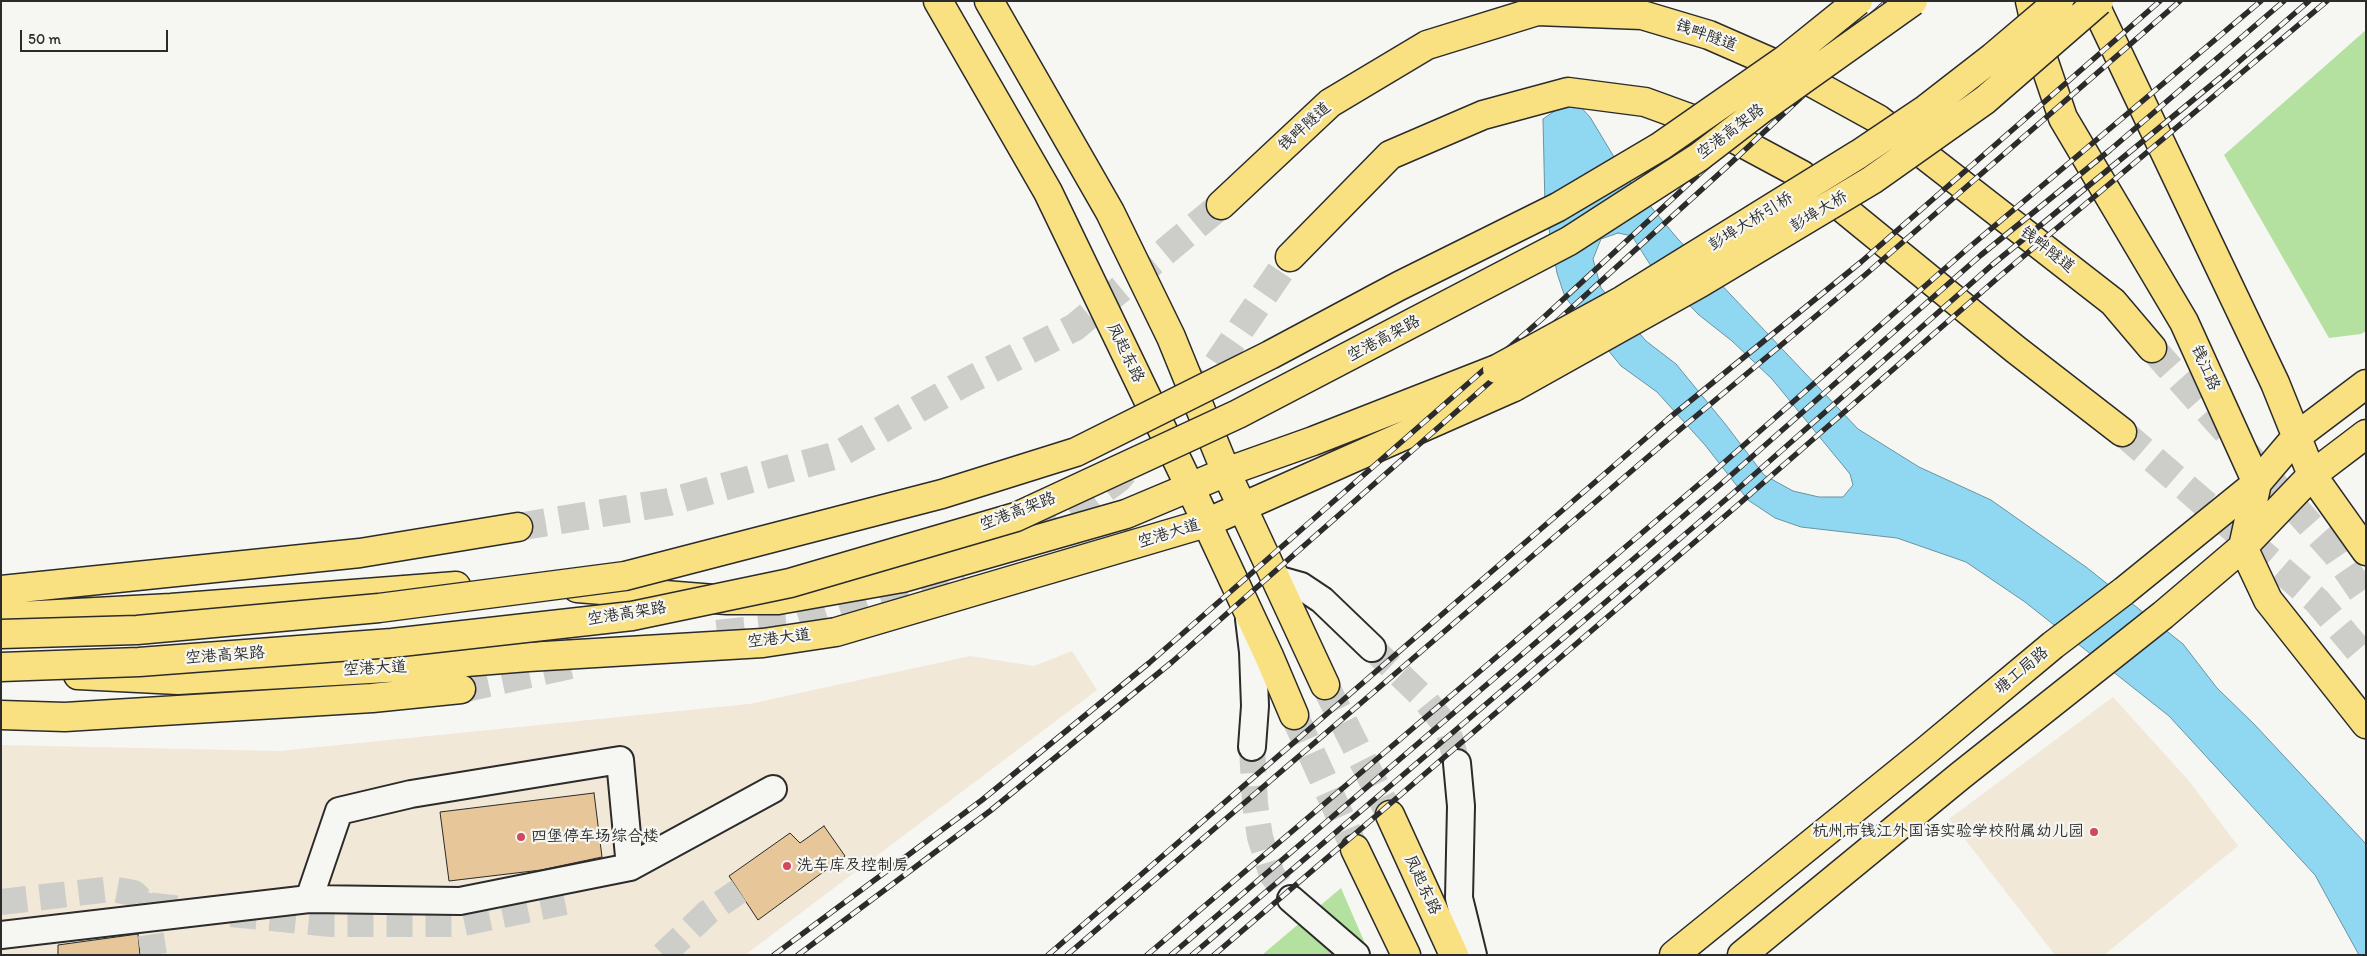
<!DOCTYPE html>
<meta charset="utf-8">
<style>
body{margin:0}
#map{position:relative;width:2367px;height:956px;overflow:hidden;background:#f6f6f2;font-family:Itim,sans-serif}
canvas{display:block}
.frame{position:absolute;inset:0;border:2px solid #2b2b2b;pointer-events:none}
.scale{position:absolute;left:20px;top:30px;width:148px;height:22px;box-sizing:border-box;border:2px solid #2b2b2b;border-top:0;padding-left:6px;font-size:15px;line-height:18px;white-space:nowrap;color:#2b2b2b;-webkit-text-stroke:4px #f6f6f2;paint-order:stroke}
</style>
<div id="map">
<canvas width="2367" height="956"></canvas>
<div class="frame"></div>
<div class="scale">50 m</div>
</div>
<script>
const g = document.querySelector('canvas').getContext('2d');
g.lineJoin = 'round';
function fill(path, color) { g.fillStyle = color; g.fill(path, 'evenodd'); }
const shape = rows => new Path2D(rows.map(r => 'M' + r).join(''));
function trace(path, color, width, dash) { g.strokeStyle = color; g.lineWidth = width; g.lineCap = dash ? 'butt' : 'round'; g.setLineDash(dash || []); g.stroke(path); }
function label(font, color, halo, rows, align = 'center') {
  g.font = font + ' Itim,"LXGW WenKai TC",sans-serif'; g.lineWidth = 4.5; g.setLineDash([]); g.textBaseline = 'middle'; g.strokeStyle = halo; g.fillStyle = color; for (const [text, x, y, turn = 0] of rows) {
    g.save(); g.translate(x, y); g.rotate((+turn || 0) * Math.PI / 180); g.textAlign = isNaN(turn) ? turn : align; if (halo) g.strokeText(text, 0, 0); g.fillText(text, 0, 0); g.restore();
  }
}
fill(shape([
 [1072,651,1097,690,745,955,1,955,1,745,279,751,749,704,970,656,1034,666],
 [2113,697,2189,781,2238,846,2104,955,2055,955,1949,819]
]), '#f2e8d7');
fill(shape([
 [2366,30,2366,331,2361,334,2329,338,2224,155],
 [1341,888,1370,955,1262,955]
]), '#b4e19f');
const water = shape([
 [1576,102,1590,117,1626,177,1677,238,1858,429,1919,467,1991,500,2086,567,2183,644,2217,688,2254,724,2366,844,2366,955,2359,955,2315,875,2169,716,2025,602,1966,562,1897,538,1801,527,1775,518,1748,500,1705,445,1657,392,1621,366,1565,297,1557,273,1545,207,1543,119,1559,108,1576,102],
 [1618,233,1632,236,1651,266,1699,315,1732,341,1772,379,1850,474,1853,485,1843,497,1819,497,1793,491,1764,475,1726,425,1676,364,1646,341,1601,288,1593,259,1601,239,1618,233]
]);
fill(water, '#90d8f1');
trace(water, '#6893a2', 1);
const building = shape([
 [594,793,602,857,541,870,449,881,440,812,594,793],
 [824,826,845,856,758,920,729,876,790,833,800,843,824,826],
 [138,934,140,955,58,955,58,945,138,934]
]);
fill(building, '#e7c699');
trace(building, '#2b2b2b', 1);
trace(shape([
 [1372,648,1422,696,1447,727,1457,763],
 [1252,747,1255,804,1260,837,1272,875,1291,899],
 [1,902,112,889,134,893,146,905,182,909],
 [137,906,146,905,154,955],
 [231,914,331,924,459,924,565,902],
 [663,955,707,913,739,891]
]), '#cdcdca', 26, [26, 13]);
trace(shape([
 [2152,348,2336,554,2366,598],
 [1190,396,1217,364,1290,257],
 [2122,432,2317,601,2366,659],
 [518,527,669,502,837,455,964,383,1075,327,1221,205],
 [1037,538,1117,480,1124,472],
 [717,634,800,625,963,573],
 [1325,685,1390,815],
 [461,689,584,662],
 [1294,715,1355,849]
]), '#cdcdca', 28, [28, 14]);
const minor = shape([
 [1276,579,1301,586,1322,600,1372,648],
 [1249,619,1253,652,1255,706,1252,747],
 [1457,763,1461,806,1459,898,1473,955],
 [309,899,339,811,411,794,620,760,630,867],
 [1291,899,1356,955],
 [1,935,309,899,460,901,630,867,773,789]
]);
const major = shape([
 [938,1,1048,192,1190,487,1269,656,1294,715],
 [989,1,1110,212,1171,337,1226,472,1325,685],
 [2030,1,2044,62,2063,118,2184,322,2257,483,2243,547,2268,600,2366,724],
 [2093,1,2275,383,2312,475,2366,551],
 [1221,205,1330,103,1427,45,1537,11,1642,15,1709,35,1789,70,1878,119,2113,302,2152,348],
 [1290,257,1390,155,1483,115,1568,92,1645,102,1711,126,1802,175,2015,349,2122,432],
 [577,588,727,600,778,600,902,578,1126,514,1226,472,1313,441,1497,369],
 [1,590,360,553,518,527],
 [1,617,171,608,456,586],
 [78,675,178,680,404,667,528,657,763,643,836,632,1206,523,1514,387],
 [1,715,65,717,372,698,461,689],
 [1390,815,1454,955],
 [1355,849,1406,955],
 [1674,955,1927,750,2053,645,2124,591,2257,483,2297,436,2366,384],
 [1742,955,1960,776,2163,615,2243,547,2312,475,2366,434]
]);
trace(minor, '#2b2b2b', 30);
trace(major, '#2b2b2b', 31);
trace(minor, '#f6f6f2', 26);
trace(major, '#f9e181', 28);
const rail = shape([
 [774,955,982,800,1149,663,1544,317,1887,1],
 [798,955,990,811,1172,662,1490,382,1732,162,1904,1],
 [1048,955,1668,419,1861,262,2160,1],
 [1067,955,1677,432,1865,275,2180,1],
 [1147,955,1711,474,1966,250,2261,1],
 [1171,955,1721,484,1981,255,2110,150,2284,1],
 [1192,955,1731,495,1992,265,2221,77,2309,1],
 [1214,955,1739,504,2000,276,2327,1]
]);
trace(rail, '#2b2b2b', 5.5);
trace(rail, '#f6f6f2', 4, [11]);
const majorBridge = shape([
 [1497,369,1623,300,1859,154,1926,109,1993,57,2059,1],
 [1514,387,1700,283,1872,180,1985,100,2099,1]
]);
const highwayBridge = shape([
 [1,634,137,630,379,608,625,576,942,494,1076,452,1270,355,1399,286,1558,207,1661,146,1786,59,1858,1],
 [1,667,139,662,392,643,632,616,790,583,1016,517,1238,414,1569,241,1699,157,1764,107,1913,1]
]);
trace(majorBridge, '#2b2b2b', 31, []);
trace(highwayBridge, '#2b2b2b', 31, []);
trace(majorBridge, '#f9e181', 28);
trace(highwayBridge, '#f9e181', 28);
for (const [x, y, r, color] of [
 [2094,832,5,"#d1495b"],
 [521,837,5,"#d1495b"],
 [787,866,5,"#d1495b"]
]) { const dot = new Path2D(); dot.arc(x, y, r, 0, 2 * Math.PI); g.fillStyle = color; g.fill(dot); trace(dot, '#f6f6f2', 2); }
label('16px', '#2b2b2b', '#f6f6f2', [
 ["钱畔隧道",1706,36,20],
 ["钱畔隧道",1305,127,-42],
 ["空港高架路",1731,132,-37],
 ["彭埠大桥",1819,212,-31],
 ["彭埠大桥引桥",1751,222,-32],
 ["钱畔隧道",2047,250,38],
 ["空港高架路",1384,339,-28],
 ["凤起东路",1125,353,64],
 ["钱江路",2205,368,66],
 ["空港高架路",1018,512,-21],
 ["空港大道",1169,534,-17],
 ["空港高架路",627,614,-9],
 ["空港大道",779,639,-7],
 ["空港高架路",225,656,-4],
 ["空港大道",375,669,-3],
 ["塘工局路",2022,671,-40],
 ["凤起东路",1422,885,65]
]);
label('16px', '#2b2b2b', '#f6f6f2', [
 ["杭州市钱江外国语实验学校附属幼儿园",2084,832,"right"],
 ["四堡停车场综合楼",531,837],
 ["洗车库及控制房",797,866]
], 'left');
</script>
